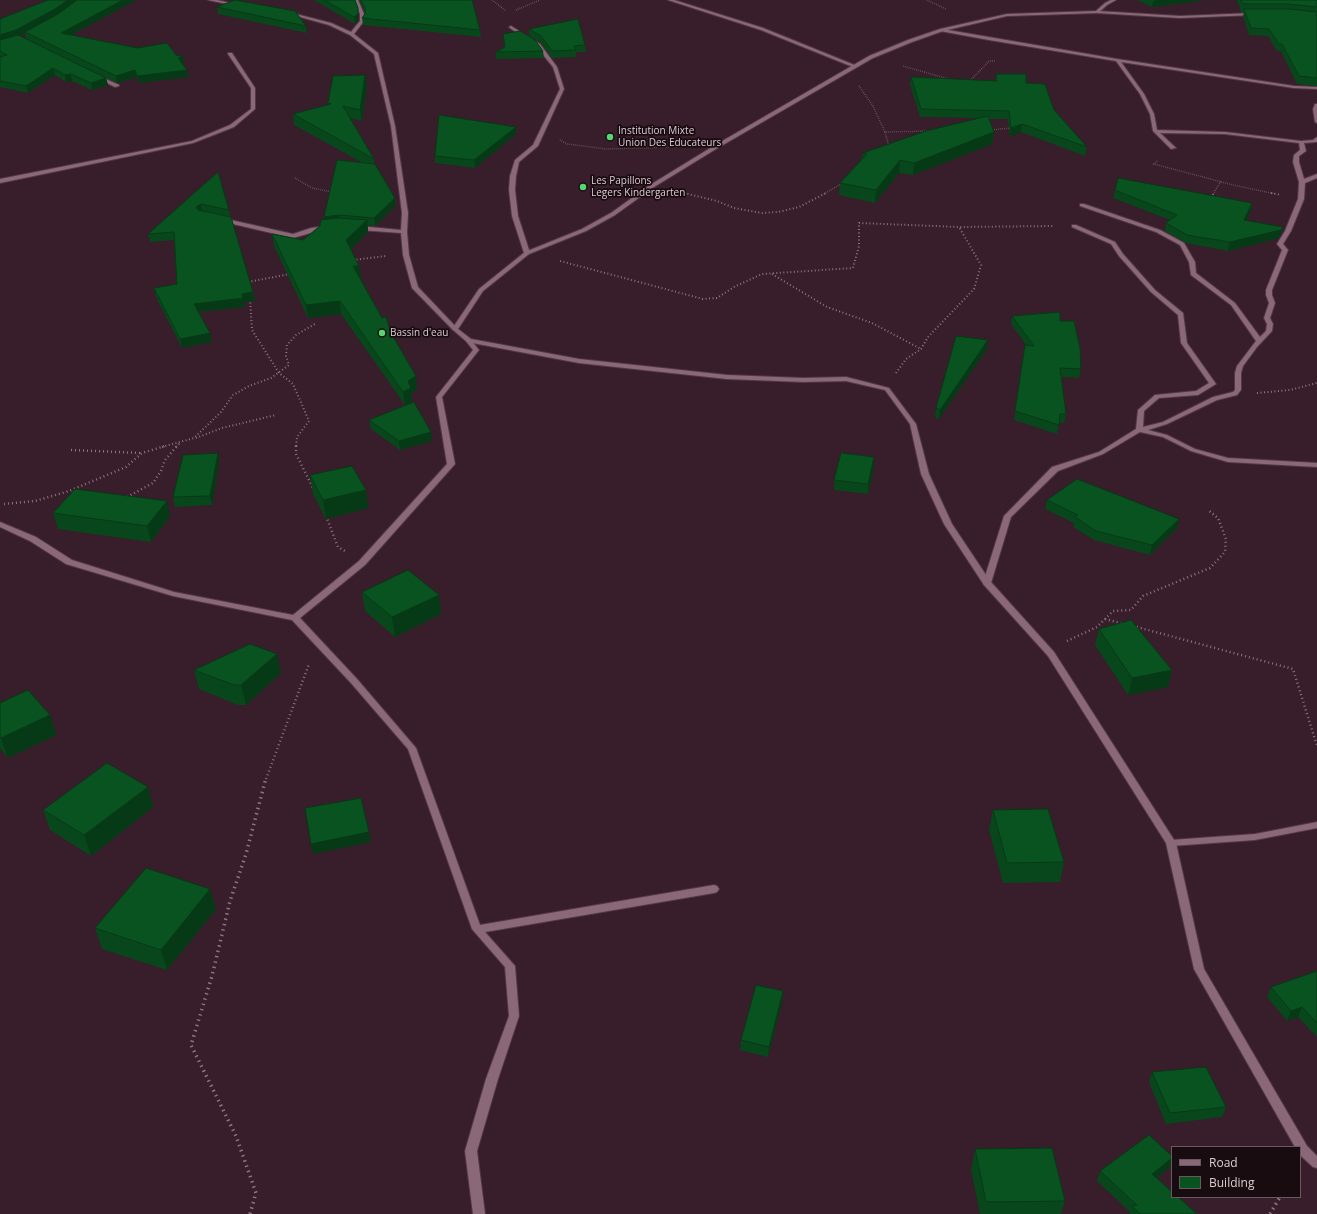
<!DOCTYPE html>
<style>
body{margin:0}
#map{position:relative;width:1317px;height:1214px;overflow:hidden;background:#381d2a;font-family:"Open Sans",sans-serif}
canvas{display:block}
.legend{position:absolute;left:1171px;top:1146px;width:130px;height:52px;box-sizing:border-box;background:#180c11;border:1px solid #67595f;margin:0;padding:5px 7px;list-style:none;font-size:12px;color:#deccd3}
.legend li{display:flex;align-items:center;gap:8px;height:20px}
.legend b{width:20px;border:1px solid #67595f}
</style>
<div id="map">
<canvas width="1317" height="1214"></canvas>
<ul class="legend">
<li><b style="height:5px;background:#8a6877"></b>Road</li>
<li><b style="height:11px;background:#095320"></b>Building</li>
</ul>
</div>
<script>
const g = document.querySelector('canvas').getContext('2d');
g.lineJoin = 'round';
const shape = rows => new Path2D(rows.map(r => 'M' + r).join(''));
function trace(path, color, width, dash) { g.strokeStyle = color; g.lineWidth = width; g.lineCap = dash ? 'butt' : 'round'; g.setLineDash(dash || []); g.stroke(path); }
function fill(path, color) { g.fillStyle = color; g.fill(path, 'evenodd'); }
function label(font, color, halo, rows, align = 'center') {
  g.font = font + ' "Open Sans",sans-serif'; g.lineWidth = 3.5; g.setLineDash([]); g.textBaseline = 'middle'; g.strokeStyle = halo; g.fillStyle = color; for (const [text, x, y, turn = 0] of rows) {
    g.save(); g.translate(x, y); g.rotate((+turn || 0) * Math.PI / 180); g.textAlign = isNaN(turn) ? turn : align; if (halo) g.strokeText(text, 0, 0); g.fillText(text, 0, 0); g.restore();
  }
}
const minor = shape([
 [208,0,217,0,239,5,237,6,208,0],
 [354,0,358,0,364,14,364,21,354,34,378,53,395,126,408,213,407,232,409,255,418,287,457,328,457,330,453,330,412,288,403,255,401,233,359,230,356,228,359,226,401,230,402,213,391,126,374,54,350,35,329,25,286,13,288,12,331,23,351,32,360,21,360,14,354,0],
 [668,0,674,0,763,28,857,66,853,67,761,30,668,0],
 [1111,0,1116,0,1107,5,1098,13,1096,13,1096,11,1105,3,1111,0],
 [511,26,540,44,557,67,564,89,538,146,519,162,516,176,515,190,518,216,530,253,527,255,524,253,512,216,509,190,510,176,515,160,533,145,560,89,553,67,536,46,510,28,509,27,511,26],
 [942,29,1117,59,1294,86,1317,87,1317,89,1294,88,1121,62,1144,94,1154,114,1157,130,1225,132,1301,141,1313,140,1317,137,1317,142,1304,143,1306,151,1299,156,1299,162,1304,179,1317,174,1317,178,1305,183,1304,199,1291,231,1283,244,1288,250,1272,290,1272,295,1275,303,1270,318,1273,324,1272,331,1257,347,1243,366,1241,373,1241,390,1237,395,1217,400,1167,424,1148,430,1167,435,1195,449,1228,458,1317,463,1317,467,1228,462,1191,451,1163,437,1140,432,1103,454,1058,471,1011,517,991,583,987,585,984,585,983,583,1004,516,1052,467,1099,452,1136,429,1138,410,1155,395,1196,391,1209,383,1181,343,1178,315,1151,292,1119,256,1111,244,1072,227,1072,225,1076,225,1115,242,1123,254,1155,290,1183,313,1187,343,1216,384,1198,395,1159,398,1144,411,1143,427,1163,422,1213,397,1233,392,1235,390,1235,373,1237,366,1256,341,1231,305,1191,275,1189,262,1180,245,1156,232,1080,206,1080,204,1084,204,1160,230,1184,243,1195,262,1196,273,1235,303,1260,337,1266,331,1267,324,1264,318,1269,303,1266,295,1266,290,1282,250,1277,244,1285,231,1298,199,1299,182,1293,162,1294,155,1300,150,1299,143,1225,134,1160,133,1176,148,1171,149,1153,131,1150,114,1140,94,1116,61,989,40,940,31,940,30,942,29],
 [228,53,232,53,255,88,255,109,234,127,193,143,0,183,0,179,192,141,230,125,251,109,251,88,228,54,228,53],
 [97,75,119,85,119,86,115,87,95,77,95,76,97,75],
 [1315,104,1317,104,1317,123,1315,122,1313,109,1315,104],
 [222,218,293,234,311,228,325,226,328,228,293,238,220,221,220,219,222,218],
 [469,339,471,340,479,350,442,397,455,464,365,565,300,618,357,679,416,748,480,925,714,885,717,886,719,889,717,892,714,893,485,932,515,966,519,1016,498,1079,477,1151,485,1214,473,1214,465,1151,486,1079,509,1016,505,967,472,929,408,749,351,683,292,620,173,596,66,564,30,541,0,527,0,522,36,537,72,560,174,592,293,615,359,561,447,464,436,397,473,350,466,341,469,339],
 [1317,822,1317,828,1255,840,1171,846,1168,845,1166,843,1168,841,1171,840,1255,834,1317,822]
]);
const tertiary = shape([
 [1097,11,1180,16,1254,13,1256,14,1254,15,1180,18,1097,13,1007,16,943,31,912,42,873,58,716,149,654,187,615,215,586,231,529,254,483,291,458,329,471,339,579,359,727,375,803,378,846,377,889,388,916,424,929,474,952,524,990,581,1054,652,1176,843,1204,969,1307,1146,1317,1156,1317,1168,1313,1167,1300,1155,1300,1147,1295,1147,1194,969,1166,843,1048,656,984,585,944,524,921,474,910,424,885,390,846,381,803,382,727,379,579,363,467,342,452,329,479,289,525,252,582,229,611,213,650,185,712,147,869,56,908,40,940,29,1007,14,1097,11]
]);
trace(minor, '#533945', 2);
trace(tertiary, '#533945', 2);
trace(shape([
 [492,0,506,11],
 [927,0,946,9],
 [516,10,540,0],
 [903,66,952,80],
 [969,82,989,61,995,61],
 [859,86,873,106,885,132,929,131],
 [990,130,1011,128],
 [885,132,889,147],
 [560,140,567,144,606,149,677,147],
 [1157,161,1154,164,1233,185,1276,194],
 [295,178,312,188,332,192],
 [680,192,688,194],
 [824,194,841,184],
 [1213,194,1221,181]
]), '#8b757f', 1.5, [0.5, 1.5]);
trace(shape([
 [684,193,717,201,734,208,762,213,778,212,799,207,826,193],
 [1271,193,1281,195],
 [1211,198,1214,193],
 [353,260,386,256],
 [560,261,703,299,717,298,734,287,762,274,853,268,859,246,859,223,959,227,1054,226],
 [772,274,827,307,872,323,921,349],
 [248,282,290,274],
 [250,299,252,330,279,373,293,384,309,421,297,437,296,447],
 [896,373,906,359,921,349,928,337,974,289,981,265,959,227],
 [1257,393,1290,390,1317,383],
 [196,438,222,428,276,415],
 [162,447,194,438,221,412,233,395,249,386,271,378,289,365,286,356,287,345,296,335,315,324],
 [176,447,181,442]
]), '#8b757f', 2, [1, 2.5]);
trace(shape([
 [296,446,296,454,313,488],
 [71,450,141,453],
 [127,497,153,483,161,471,165,460,177,446],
 [4,504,35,501,69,491,126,467,142,453,165,446],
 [326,516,338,547,345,551],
 [1105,619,1124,624],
 [1133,626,1293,669,1317,746],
 [1067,641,1097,627,1113,611,1131,610,1143,596,1210,568,1225,552,1226,539,1218,518,1208,510],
 [266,779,309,664]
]), '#8b757f', 2.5, [1, 3]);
trace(shape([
 [250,1214,256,1193,236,1136,191,1045,212,976,230,901,246,854,266,778],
 [1270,1214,1280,1197]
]), '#8b757f', 3.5, [1.5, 4]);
fill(minor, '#8a6877');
fill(tertiary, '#8a6877');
fill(shape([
 [48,0,136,0,71,35,176,55,184,63,182,64,187,70,188,77,139,83,137,77,117,83,28,40,106,78,108,85,92,90,72,81,66,82,55,75,28,93,0,87,0,19],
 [25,33,26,39,19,36],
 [314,0,355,0,358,14,358,20,355,24],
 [359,0,472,0,480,30,481,37,363,25,362,18,365,14,365,12],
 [1137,0,1199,0,1199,1,1152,7],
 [1237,0,1317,0,1317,86,1297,84,1281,51,1277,51,1268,36,1249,35,1243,16,1244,12,1241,12],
 [217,7,306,26,307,33,218,14],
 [529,29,585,45,586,52,576,52,576,57,552,58,541,43,529,35],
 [503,34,543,51,544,58,496,59,496,52,504,47],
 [996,74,1026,83,1054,110,1087,147,1085,156,1021,132,1010,137,1008,119,989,119,994,132,992,144,913,175,899,173,875,203,839,195,840,183,862,159,863,153,979,118,920,117,910,85,911,77,995,81],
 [367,85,362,121,350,118,374,159,374,164,395,206,375,226,368,225,368,232,351,249,359,266,361,278,360,278,391,333,417,390,411,393,412,401,405,405,341,314,308,318,274,246,272,234,303,240,320,226,324,220,324,217,361,162,294,125,293,114,328,105,328,103],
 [516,134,475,168,435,163,435,156],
 [218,172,229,210,230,217,253,292,255,301,244,302,245,307,199,312,212,342,182,348,156,297,154,288,177,284,174,240,150,242,148,234],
 [1115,190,1252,203,1251,210,1246,220,1280,235,1279,238,1228,251,1186,243,1165,231,1166,223,1170,220,1113,198],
 [1012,316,1060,321,1081,369,1079,378,1061,377,1066,414,1064,423,1059,423,1057,434,1014,420,1023,354,1026,345,1011,324],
 [987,349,939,419,935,417,936,408],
 [369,420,432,441,400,450,371,429],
 [218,453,219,462,212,505,175,507,173,497],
 [874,466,868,494,834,490,834,480],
 [310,475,366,490,368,508,326,519,313,494],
 [1047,500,1179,519,1177,528,1150,555,1094,540,1073,527,1074,523,1045,509],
 [53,513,170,516,151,542,58,529],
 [362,592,439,595,441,614,395,637,365,611],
 [1099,629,1172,670,1168,687,1128,695,1095,645],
 [194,670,281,673,246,705,238,705,199,689],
 [0,703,50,715,56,735,8,758,0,748],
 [148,787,153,807,91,856,50,830,43,810],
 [993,810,1064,862,1060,882,1003,883,989,830],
 [216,909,167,970,102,949,95,928],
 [1317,971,1317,1037,1298,1017,1287,1021,1267,997,1271,987],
 [783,991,782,1002,768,1057,740,1050,741,1040],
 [1152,1072,1226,1107,1222,1117,1166,1124,1149,1082],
 [975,1149,1065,1201,1061,1214,980,1214,971,1170],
 [1172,1156,1172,1161,1170,1167,1157,1178,1197,1214,1129,1214,1130,1212,1097,1181,1100,1171]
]), '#08471c');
fill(shape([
 [68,0,79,0,56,16,17,37,0,42,0,35],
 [123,0,136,0,62,40,61,33],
 [1158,0,1199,0,1199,1,1152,7,1153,1],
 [358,8,358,20,355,24,354,17],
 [183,56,184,63,179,65,178,58],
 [53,68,55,75,28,93,26,86],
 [135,70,137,77,117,83,116,76],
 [187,70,188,77,139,83,137,76],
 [71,74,72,81,66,82,65,75],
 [365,75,367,85,362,121,360,110],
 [106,78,108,85,92,90,91,83],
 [1022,124,1021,132,1010,137,1011,128],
 [516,127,516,134,475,168,474,160],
 [994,132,992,144,913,175,914,163],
 [900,160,899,173,875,203,876,190],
 [395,198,395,206,375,226,374,218],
 [1252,203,1251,210,1242,228,1244,220],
 [201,204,202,212,198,215,196,207],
 [339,215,340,223,325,225,324,217],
 [367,220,368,232,348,252,346,240],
 [1283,227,1280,235,1279,238,1228,251,1230,242],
 [353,266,359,266,361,278,355,279],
 [253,292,255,301,244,302,245,307,196,312,194,304,242,294],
 [340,301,341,314,308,318,306,305],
 [210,333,212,342,182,348,180,339],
 [988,340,987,349,939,419,940,410],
 [416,376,417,390,411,393,412,401,405,405,403,392,408,381],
 [431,432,432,441,400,450,399,441],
 [218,453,219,462,212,505,210,496],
 [874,457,874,466,868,494,868,484],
 [366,490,368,508,326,519,323,500],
 [167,501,170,516,151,542,147,526],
 [1179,519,1177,528,1150,555,1152,545],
 [439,595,441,614,395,637,392,617],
 [277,654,281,673,246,705,241,685],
 [1172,670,1168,687,1128,695,1132,678],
 [50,715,56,735,8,758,1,738],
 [148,787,153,807,91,856,84,835],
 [369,832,371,842,313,854,311,844],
 [210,889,216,909,167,970,161,950],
 [783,991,782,1002,768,1057,769,1047],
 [1302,1007,1298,1017,1287,1021,1291,1011],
 [1172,1158,1172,1161,1170,1167,1149,1184,1152,1174]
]), '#063a16');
const building = shape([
 [48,0,68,0,55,9,16,30,0,35,0,19,48,0],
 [77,0,123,0,61,33,137,48,167,43,176,55,183,56,178,58,187,70,137,76,135,70,116,76,25,32,58,14,77,0],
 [235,0,295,11,306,26,217,7,235,0],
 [324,0,355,0,358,8,358,14,354,17,324,0],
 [361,0,472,0,480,30,362,18,365,14,365,8,361,0],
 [1241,0,1317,0,1317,7,1288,4,1243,4,1241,0],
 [1244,9,1288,9,1317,12,1317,15,1316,15,1317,15,1317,78,1299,76,1282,44,1279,44,1269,29,1251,28,1244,9],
 [578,19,585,45,574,46,576,50,552,51,541,36,529,29,578,19],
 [520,31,535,40,543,51,496,52,505,47,503,34,520,31],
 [18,35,106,78,91,83,71,74,65,75,53,68,26,86,0,81,0,57,7,55,0,51,0,40,18,35],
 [996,74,1026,74,1026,83,1045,84,1054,110,1087,147,1022,124,1011,128,1009,111,921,109,911,77,997,81,996,74],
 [365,75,360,110,343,106,374,159,293,114,331,104,328,103,333,76,365,75],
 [439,115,516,127,474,160,435,156,439,115],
 [988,116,994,132,914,163,900,160,876,190,840,183,867,154,863,153,926,131,988,116],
 [337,160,375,164,395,198,374,218,339,215,324,217,337,160],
 [218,172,229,210,201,204,196,207,198,210,231,217,253,292,242,294,243,298,194,304,210,333,180,339,154,288,177,284,174,232,148,234,218,172],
 [1118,178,1252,203,1244,220,1283,227,1281,230,1230,242,1187,235,1166,223,1177,215,1115,190,1118,178],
 [338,218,367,220,346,240,359,266,353,266,382,318,386,317,391,333,416,376,408,381,411,388,403,392,340,301,306,305,272,234,303,240,320,226,321,220,338,218],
 [1060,312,1060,321,1074,321,1080,348,1081,369,1060,368,1066,414,1060,414,1059,425,1015,411,1025,345,1034,346,1012,316,1060,312],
 [956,336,988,340,940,410,936,408,956,336],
 [414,402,431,432,399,441,369,420,414,402],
 [218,453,210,496,173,497,183,455,218,453],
 [841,453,874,457,868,484,834,480,841,453],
 [352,466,366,490,323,500,310,475,352,466],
 [1077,479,1179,519,1152,545,1096,531,1075,517,1078,515,1047,500,1077,479],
 [75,489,167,501,147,526,53,513,75,489],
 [408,570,439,595,392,617,362,592,408,570],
 [1131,620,1172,670,1132,678,1099,629,1131,620],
 [250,644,277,654,241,685,234,685,194,670,250,644],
 [28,690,50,715,1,738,0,736,0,703,28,690],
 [107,763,148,787,84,835,43,810,107,763],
 [361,798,369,832,311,844,305,808,361,798],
 [1048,809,1064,862,1007,863,993,810,1048,809],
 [146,868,210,889,161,950,95,928,146,868],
 [1317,971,1317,1023,1302,1007,1291,1011,1271,987,1317,971],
 [756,985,783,991,769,1047,741,1040,756,985],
 [1206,1067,1226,1107,1170,1113,1152,1072,1206,1067],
 [1149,1135,1172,1156,1172,1158,1152,1174,1172,1192,1172,1197,1178,1197,1197,1214,1140,1214,1132,1206,1137,1205,1100,1171,1149,1135],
 [1052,1148,1065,1201,986,1202,975,1149,1052,1148]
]);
fill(building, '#095320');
trace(building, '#063a16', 1);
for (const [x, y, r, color] of [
 [610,137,4,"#55d671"],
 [583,187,4,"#55d671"],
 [382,333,4,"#55d671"]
]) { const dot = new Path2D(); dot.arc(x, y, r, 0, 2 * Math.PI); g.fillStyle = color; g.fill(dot); trace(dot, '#180c11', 1.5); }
label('10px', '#deccd3', '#180c11', [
 ["Institution Mixte",618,131],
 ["Union Des Educateurs",618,143],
 ["Les Papillons",591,181],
 ["Legers Kindergarten",591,193],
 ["Bassin d'eau",390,333]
], 'left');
</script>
